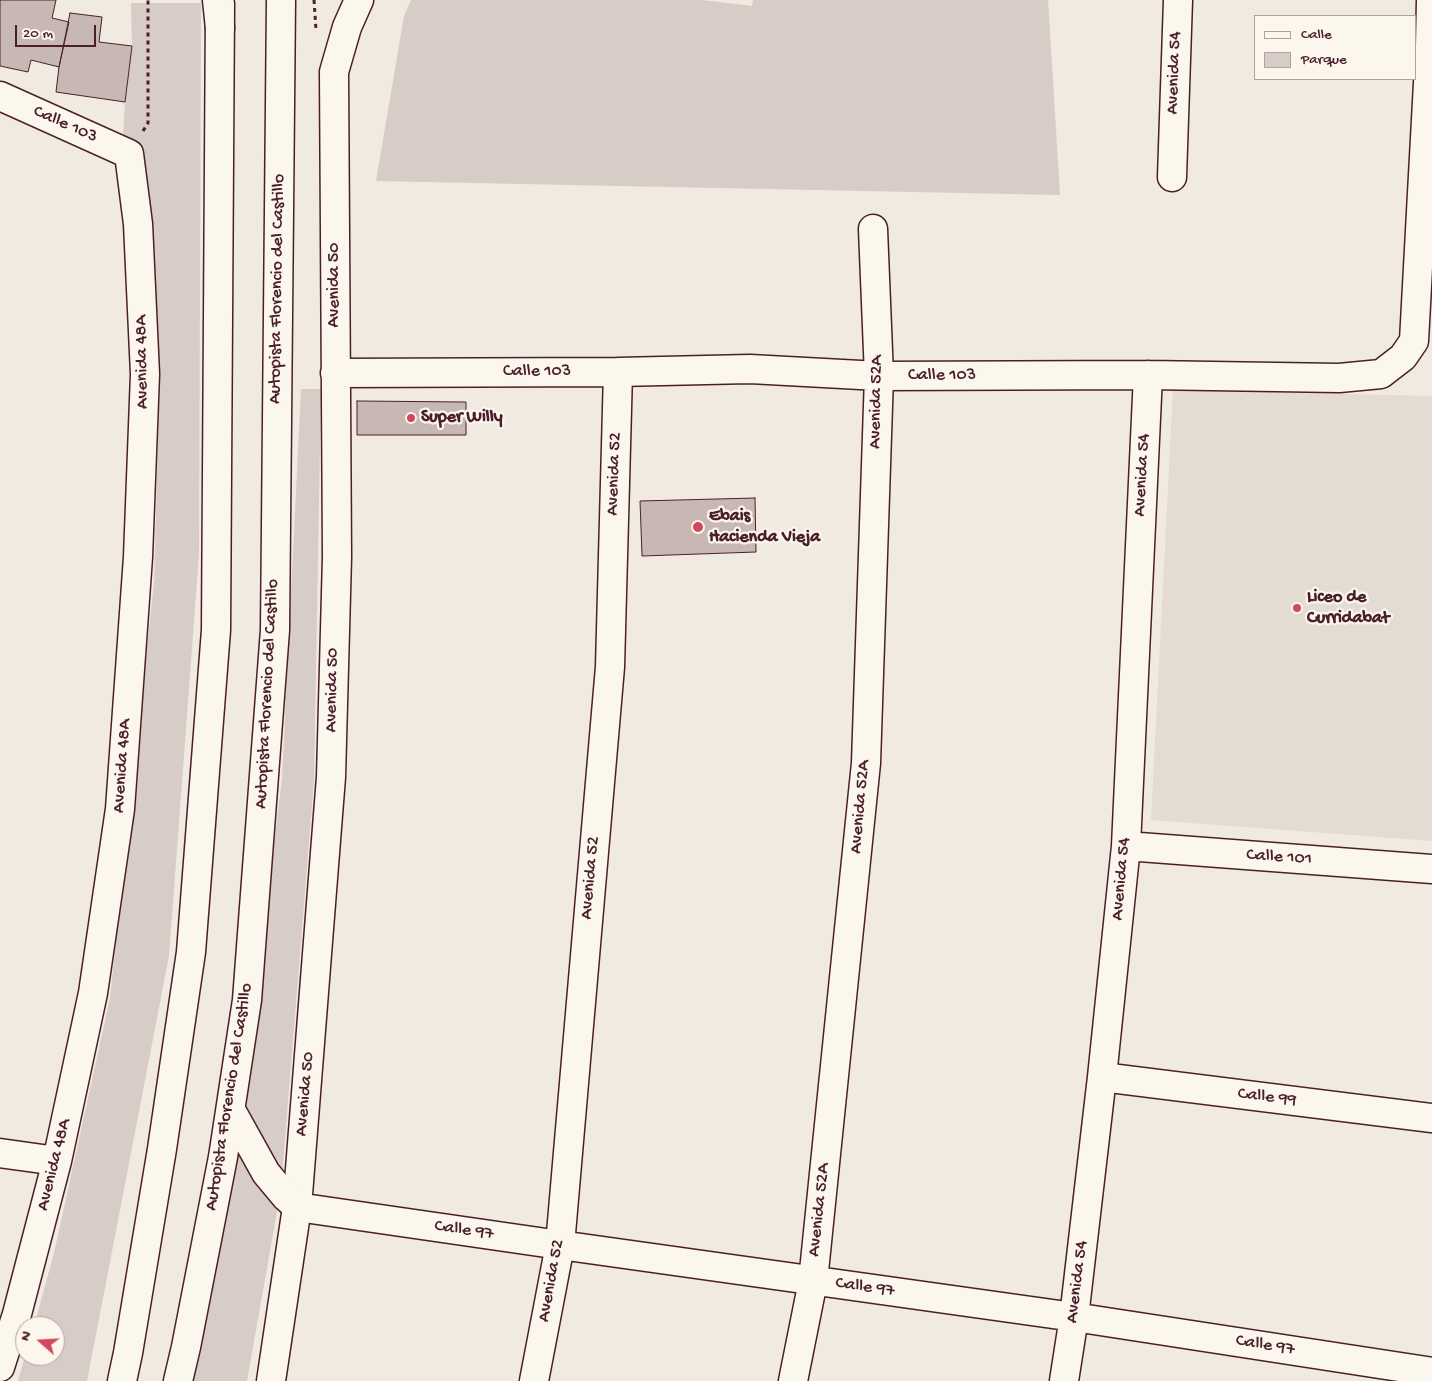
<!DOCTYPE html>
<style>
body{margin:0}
#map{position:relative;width:1432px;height:1381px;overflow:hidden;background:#f0eae0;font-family:"Gochi Hand",sans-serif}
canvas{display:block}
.legend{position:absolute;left:1254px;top:15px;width:162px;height:65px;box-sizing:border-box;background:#fbf7ec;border:1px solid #b4a19f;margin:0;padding:6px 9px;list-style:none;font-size:15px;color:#4a1f2b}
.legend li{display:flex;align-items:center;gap:10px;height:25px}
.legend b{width:25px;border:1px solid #b4a19f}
.north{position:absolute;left:15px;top:1316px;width:50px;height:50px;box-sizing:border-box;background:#fbf7ec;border:1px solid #b4a19f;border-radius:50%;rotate:289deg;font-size:14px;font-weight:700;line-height:20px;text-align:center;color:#4a1f2b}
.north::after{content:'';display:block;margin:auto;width:18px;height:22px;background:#d1495b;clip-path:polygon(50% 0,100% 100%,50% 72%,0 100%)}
.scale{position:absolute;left:15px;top:25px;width:81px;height:22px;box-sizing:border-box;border:2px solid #4a1f2b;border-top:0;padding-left:6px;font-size:15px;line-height:18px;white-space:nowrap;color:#4a1f2b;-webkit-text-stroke:4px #fbf7ec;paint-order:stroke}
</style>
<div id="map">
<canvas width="1432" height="1381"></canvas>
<ul class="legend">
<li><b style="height:6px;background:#fbf7ec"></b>Calle</li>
<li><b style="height:14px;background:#d8ccc6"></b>Parque</li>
</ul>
<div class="north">N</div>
<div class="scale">20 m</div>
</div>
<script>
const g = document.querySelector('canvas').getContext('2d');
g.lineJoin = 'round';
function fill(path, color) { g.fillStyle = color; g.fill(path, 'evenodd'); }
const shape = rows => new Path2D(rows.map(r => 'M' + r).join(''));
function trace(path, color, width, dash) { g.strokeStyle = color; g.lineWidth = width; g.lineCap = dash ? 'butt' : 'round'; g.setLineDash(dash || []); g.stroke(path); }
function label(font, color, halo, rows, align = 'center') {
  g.font = font + ' "Gochi Hand",sans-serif'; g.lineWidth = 4.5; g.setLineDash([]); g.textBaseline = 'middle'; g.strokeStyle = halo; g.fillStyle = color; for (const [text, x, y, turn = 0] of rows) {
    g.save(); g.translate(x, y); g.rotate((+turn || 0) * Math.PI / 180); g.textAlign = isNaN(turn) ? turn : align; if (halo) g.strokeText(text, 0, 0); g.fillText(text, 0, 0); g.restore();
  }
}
fill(shape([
 [1173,390,1432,396,1432,841,1151,820]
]), '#e4dbd2');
fill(shape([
 [411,0,702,0,752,6,753,0,1048,0,1060,195,376,181,404,16],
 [131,3,201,3,199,554,169,956,87,1381,18,1381,25,1356,55,1356,55,1326,34,1326,54,1253,110,998,154,582,160,370,142,164,123,134,125,102,132,46],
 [301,389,321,389,314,780,281,1189,247,1381,192,1381,236,1152,282,779]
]), '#d8ccc6');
const building = shape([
 [0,0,56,0,52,18,69,22,59,67,31,60,28,72,0,66,0,0],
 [70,13,102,17,99,42,132,46,125,102,56,92,59,67,70,13],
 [357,401,466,402,466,435,357,435,357,401],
 [755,498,756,552,642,556,640,501,755,498]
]);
fill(building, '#c8b8b3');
trace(building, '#4a1f2b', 1);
const minor = shape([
 [0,96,129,154,138,224,145,374,138,557,120,809,93,993,57,1161,17,1314,0,1367],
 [1172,177,1178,0],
 [335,373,618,372,750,369,879,376,1148,375,1339,378,1381,374,1403,357,1414,341,1430,46,1431,0],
 [1126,846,1432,869],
 [1102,1077,1432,1118],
 [0,1153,57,1161],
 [297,1207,560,1245,1074,1317,1432,1372],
 [271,1381,297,1207,331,777,337,557,334,72,347,27,359,0],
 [534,1381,560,1245,610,667,618,372],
 [793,1381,813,1281,866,763,879,376,873,229],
 [1064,1381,1074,1317,1102,1077,1126,846,1148,375]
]);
const major = shape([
 [231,1110,266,1173,286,1197,297,1207],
 [122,1381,128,1353,162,1149,191,952,216,630,220,4],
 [178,1381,186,1347,223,1157,247,1000,275,630,281,0]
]);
const highway = shape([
 [217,0,220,28]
]);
trace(minor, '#4a1f2b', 31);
trace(major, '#4a1f2b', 31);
trace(highway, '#4a1f2b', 31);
trace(shape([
 [314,0,316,30],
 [143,131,148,123,148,0]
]), '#4a1f2b', 3, [4, 4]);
trace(minor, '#fbf7ec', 28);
trace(major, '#fbf7ec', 28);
trace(highway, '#fbf7ec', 28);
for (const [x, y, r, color] of [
 [411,418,5,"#d1495b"],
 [698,527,6,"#d1495b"],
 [1297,608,5,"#d1495b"]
]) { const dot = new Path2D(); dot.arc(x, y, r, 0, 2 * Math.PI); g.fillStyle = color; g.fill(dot); trace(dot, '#fbf7ec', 2); }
label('18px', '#4a1f2b', '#fbf7ec', [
 ["Avenida 54",1175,73,-88],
 ["Calle 103",65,125,24],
 ["Avenida 50",335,285,-90],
 ["Autopista Florencio del Castillo",278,289,-89],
 ["Avenida 48A",143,362,-91],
 ["Calle 103",537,372],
 ["Calle 103",942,376],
 ["Avenida 52A",877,402,-89],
 ["Avenida 52",615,474,-88],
 ["Avenida 54",1143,475,-87],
 ["Avenida 50",333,690,-89],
 ["Autopista Florencio del Castillo",268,694,-87],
 ["Avenida 48A",123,766,-86],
 ["Avenida 52A",861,807,-85],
 ["Calle 101",1279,858,4],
 ["Avenida 52",591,878,-85],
 ["Avenida 54",1122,879,-85],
 ["Avenida 50",306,1094,-85],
 ["Autopista Florencio del Castillo",230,1097,-81],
 ["Calle 99",1267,1098,7],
 ["Avenida 48A",55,1165,-76],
 ["Avenida 52A",820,1210,-84],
 ["Calle 97",464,1231,8],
 ["Avenida 52",552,1281,-80],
 ["Avenida 54",1078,1282,-83],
 ["Calle 97",865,1288,8],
 ["Calle 97",1265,1346,9]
]);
label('bold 18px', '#4a1f2b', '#fbf7ec', [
 ["Super Willy",421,418],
 ["Ebais",709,517],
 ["Hacienda Vieja",709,538],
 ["Liceo de",1307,598],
 ["Curridabat",1307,619]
], 'left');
</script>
